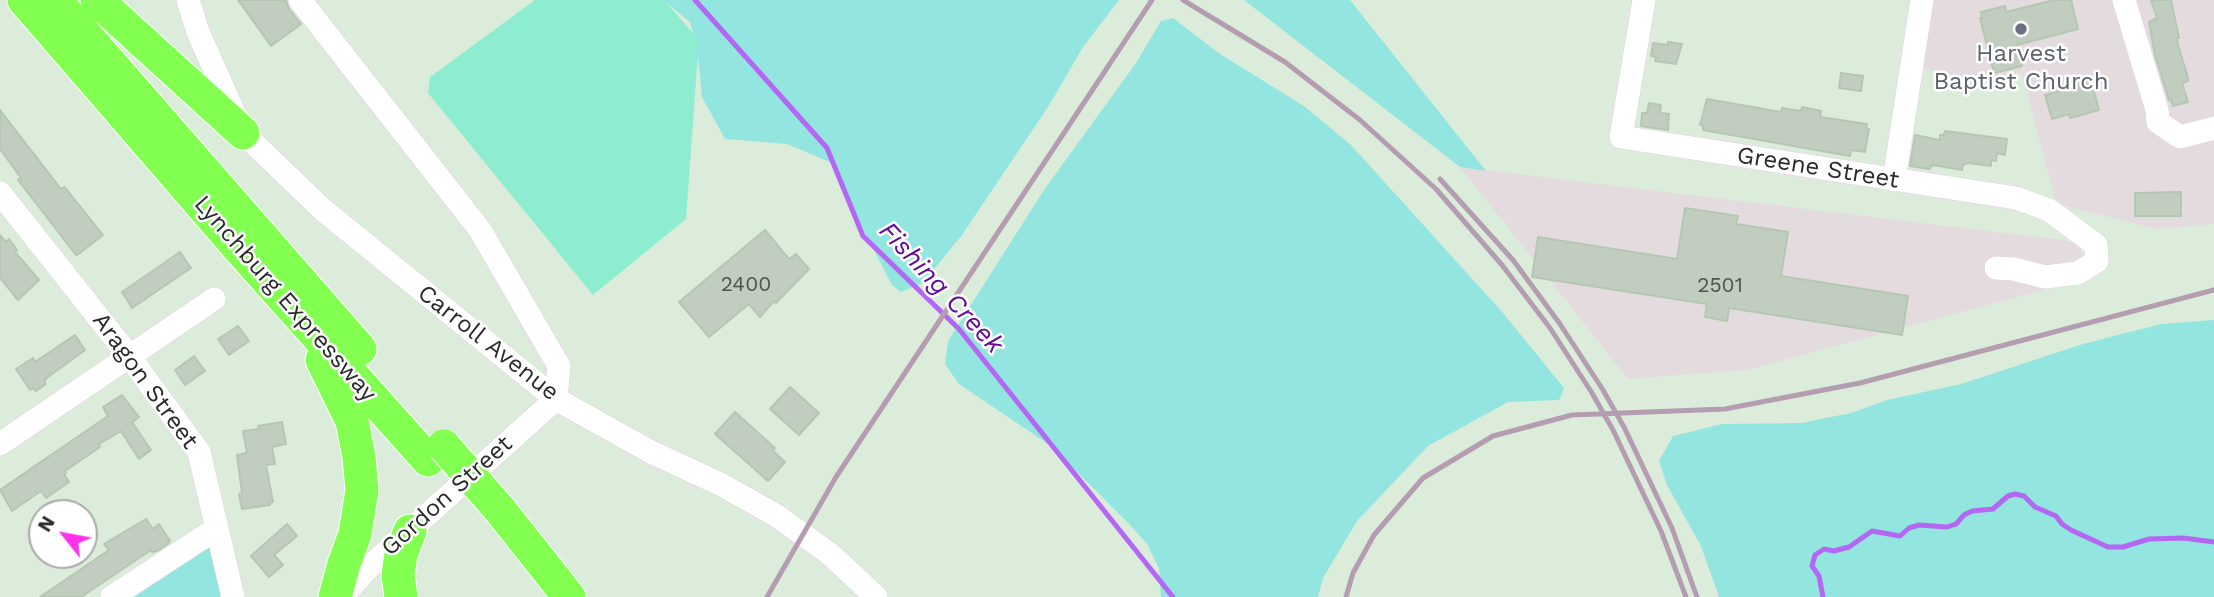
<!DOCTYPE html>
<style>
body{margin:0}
#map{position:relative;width:2214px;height:597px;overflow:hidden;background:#dcecda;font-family:"Work Sans",sans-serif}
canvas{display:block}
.north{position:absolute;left:28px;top:499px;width:70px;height:70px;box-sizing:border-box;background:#fff;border:2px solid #a9a9a9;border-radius:50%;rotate:301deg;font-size:19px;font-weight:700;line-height:28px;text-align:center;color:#292929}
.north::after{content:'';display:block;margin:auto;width:24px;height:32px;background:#ff33ec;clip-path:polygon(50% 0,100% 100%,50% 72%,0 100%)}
</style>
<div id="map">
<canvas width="2214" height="597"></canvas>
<div class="north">N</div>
</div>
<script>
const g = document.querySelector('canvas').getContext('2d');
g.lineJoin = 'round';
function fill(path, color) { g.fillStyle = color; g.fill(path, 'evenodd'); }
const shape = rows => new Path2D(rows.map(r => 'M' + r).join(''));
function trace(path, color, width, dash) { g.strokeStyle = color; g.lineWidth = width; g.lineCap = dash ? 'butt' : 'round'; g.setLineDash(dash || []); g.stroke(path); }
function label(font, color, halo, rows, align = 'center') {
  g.font = font + ' "Work Sans",sans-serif'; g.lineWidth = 5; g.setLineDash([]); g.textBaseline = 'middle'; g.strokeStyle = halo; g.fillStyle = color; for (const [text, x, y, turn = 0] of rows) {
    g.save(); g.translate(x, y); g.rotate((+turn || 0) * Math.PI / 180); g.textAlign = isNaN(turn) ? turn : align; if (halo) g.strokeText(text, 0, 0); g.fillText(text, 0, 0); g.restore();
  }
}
fill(shape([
 [1929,0,2214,0,2214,224,2157,229,2056,204,2022,73,1977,81,1919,67],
 [1460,167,2079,242,2088,278,1747,370,1628,379]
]), '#e4dbdf');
fill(shape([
 [663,0,1119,0,1083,47,1050,104,962,235,923,283,901,292,892,285,845,194,832,163,787,144,725,139,702,97,697,47,690,22],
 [1244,0,1350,0,1486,171,1460,167],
 [1173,18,1220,54,1304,106,1351,145,1503,313,1564,388,1559,400,1508,402,1428,446,1357,521,1323,578,1318,597,1161,597,1159,568,1147,544,1130,525,1051,446,959,384,945,364,948,341,1044,190,1136,63,1161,21],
 [2214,320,2214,597,1719,597,1701,546,1667,485,1659,461,1673,436,1722,424,1801,423,1851,413,1887,400,1961,384,2083,344,2161,324],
 [209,546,225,597,126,597]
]), '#93e5e0');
fill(shape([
 [535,0,664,0,699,40,686,219,593,295,428,93,430,77]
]), '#8eedd1');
trace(shape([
 [695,0,827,148,863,236,959,329,1173,597],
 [1823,597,1819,576,1812,566,1815,555,1824,549,1834,551,1849,547,1872,531,1900,536,1909,528,1919,525,1947,527,1956,524,1964,515,1972,511,1993,509,2008,496,2015,494,2024,496,2035,507,2056,516,2062,524,2071,530,2108,547,2123,547,2149,539,2183,538,2214,542]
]), '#b467f3', 5);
const building = shape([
 [238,0,286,0,289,9,301,24,271,46,238,0],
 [2054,0,2071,0,2078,29,2017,45,2022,66,1994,73,1980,18,1982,18,1981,12,2005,6,2006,12,2054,0],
 [2151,0,2171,0,2179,38,2176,38,2188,78,2188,81,2182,83,2188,102,2173,106,2171,99,2169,100,2155,55,2149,22,2157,18,2151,0],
 [1668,42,1682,44,1676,64,1655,61,1656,57,1651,56,1653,43,1668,45,1668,42],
 [1841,73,1863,76,1861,91,1839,88,1841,73],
 [2091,80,2099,110,2070,118,2069,114,2052,119,2045,95,2062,90,2062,88,2091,80],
 [1707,99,1781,112,1782,108,1801,111,1802,107,1821,111,1820,117,1867,124,1866,128,1869,129,1865,152,1851,150,1850,156,1703,130,1703,125,1700,125,1707,99],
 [1649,103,1661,105,1660,113,1669,114,1668,130,1641,126,1642,113,1647,113,1649,103],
 [0,110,61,189,64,187,67,190,103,235,80,253,76,255,18,180,21,178,0,149,0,110],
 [1945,131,2007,139,2005,155,1997,153,1996,161,1991,160,1991,166,1968,163,1963,165,1962,170,1933,165,1929,169,1910,166,1915,135,1940,140,1940,135,1944,135,1945,131],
 [2181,192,2181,216,2135,216,2135,193,2181,192],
 [1685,208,1738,216,1736,224,1788,232,1781,276,1908,296,1902,335,1729,308,1727,321,1705,317,1707,304,1532,277,1538,237,1677,259,1685,208],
 [765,230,789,259,796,254,809,269,776,303,774,301,760,317,749,304,709,337,679,302,765,230],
 [0,235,6,242,9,239,17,250,15,252,39,280,18,300,0,278,0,235],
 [180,252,191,268,132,308,122,292,180,252],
 [238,326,249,341,229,355,218,339,238,326],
 [75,335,85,350,48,377,44,381,46,384,36,391,33,388,30,390,16,369,33,358,35,362,75,335],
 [194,356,205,371,185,385,175,370,194,356],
 [790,387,819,413,799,435,770,409,790,387],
 [122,395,139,417,132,422,151,450,139,459,121,431,99,444,100,447,65,471,66,473,64,474,69,482,46,498,41,491,12,511,0,490,108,416,103,407,122,395],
 [735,412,775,448,773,451,785,462,768,481,715,434,735,412],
 [282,422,286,444,272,447,275,464,266,465,273,502,268,503,270,505,242,509,239,494,242,493,237,455,247,453,243,431,259,429,258,426,282,422],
 [146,519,153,529,159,524,170,541,168,544,157,551,152,552,151,550,81,597,40,597,109,550,104,544,146,519],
 [287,524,297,536,274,555,283,565,269,577,251,556,287,524]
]);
fill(building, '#c1cebf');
trace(building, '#b5c7b3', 2);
const minor = shape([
 [188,0,198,32,243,133,322,209,556,399,649,451,722,485,777,516,830,554,876,597],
 [300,0,480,230,559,366,556,399],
 [1644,0,1621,137,2016,198,2049,210,2096,245,2097,261,2078,273,2045,277,2014,269,1996,268],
 [2124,0,2157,110,2158,122,2180,137,2214,128],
 [1894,180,1922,0],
 [0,193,129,356,199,452,233,597],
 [0,444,214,299],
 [112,597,216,529],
 [342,597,367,569,556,399]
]);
const highway = shape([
 [24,0,236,245,428,460],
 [55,0,360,349],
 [97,0,243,133],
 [322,360,352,421,359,457,362,490,355,534,344,564,335,597],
 [500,510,569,597],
 [401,597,398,575,401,554,410,531]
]);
trace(minor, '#e3cfe1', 24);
trace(highway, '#fff', 35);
trace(minor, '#fff', 23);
trace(highway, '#83ff51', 33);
trace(shape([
 [1183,0,1285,62,1360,120,1436,189,1502,265,1550,328,1592,393,1613,430,1661,531,1686,597],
 [1440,179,1513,260,1560,324,1603,390,1624,427,1672,528,1697,597],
 [767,597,836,477,1152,0],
 [1346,597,1353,573,1374,535,1423,478,1493,436,1572,415,1725,409,1860,383,2214,290]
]), '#b49cb1', 5);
const highwayBridge = shape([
 [444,446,500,510]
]);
trace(highwayBridge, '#fff', 35, []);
trace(highwayBridge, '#83ff51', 33);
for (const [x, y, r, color] of [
 [2021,29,7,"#6b7280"]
]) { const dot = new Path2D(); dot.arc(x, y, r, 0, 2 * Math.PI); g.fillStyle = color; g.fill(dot); trace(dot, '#fff', 2.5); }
label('21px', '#4f524e', null, [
 ["2400",746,285],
 ["2501",1720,286]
]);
label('24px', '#5b616d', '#fff', [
 ["Harvest",2021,54],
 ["Baptist Church",2021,82]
]);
label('24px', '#292929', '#fff', [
 ["Greene Street",1818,168,9],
 ["Lynchburg Expressway",285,299,49],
 ["Carroll Avenue",488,343,38],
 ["Aragon Street",145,381,54],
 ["Gordon Street",447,496,-42]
]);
label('italic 26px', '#65089e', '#fff', [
 ["Fishing Creek",941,288,47]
]);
</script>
